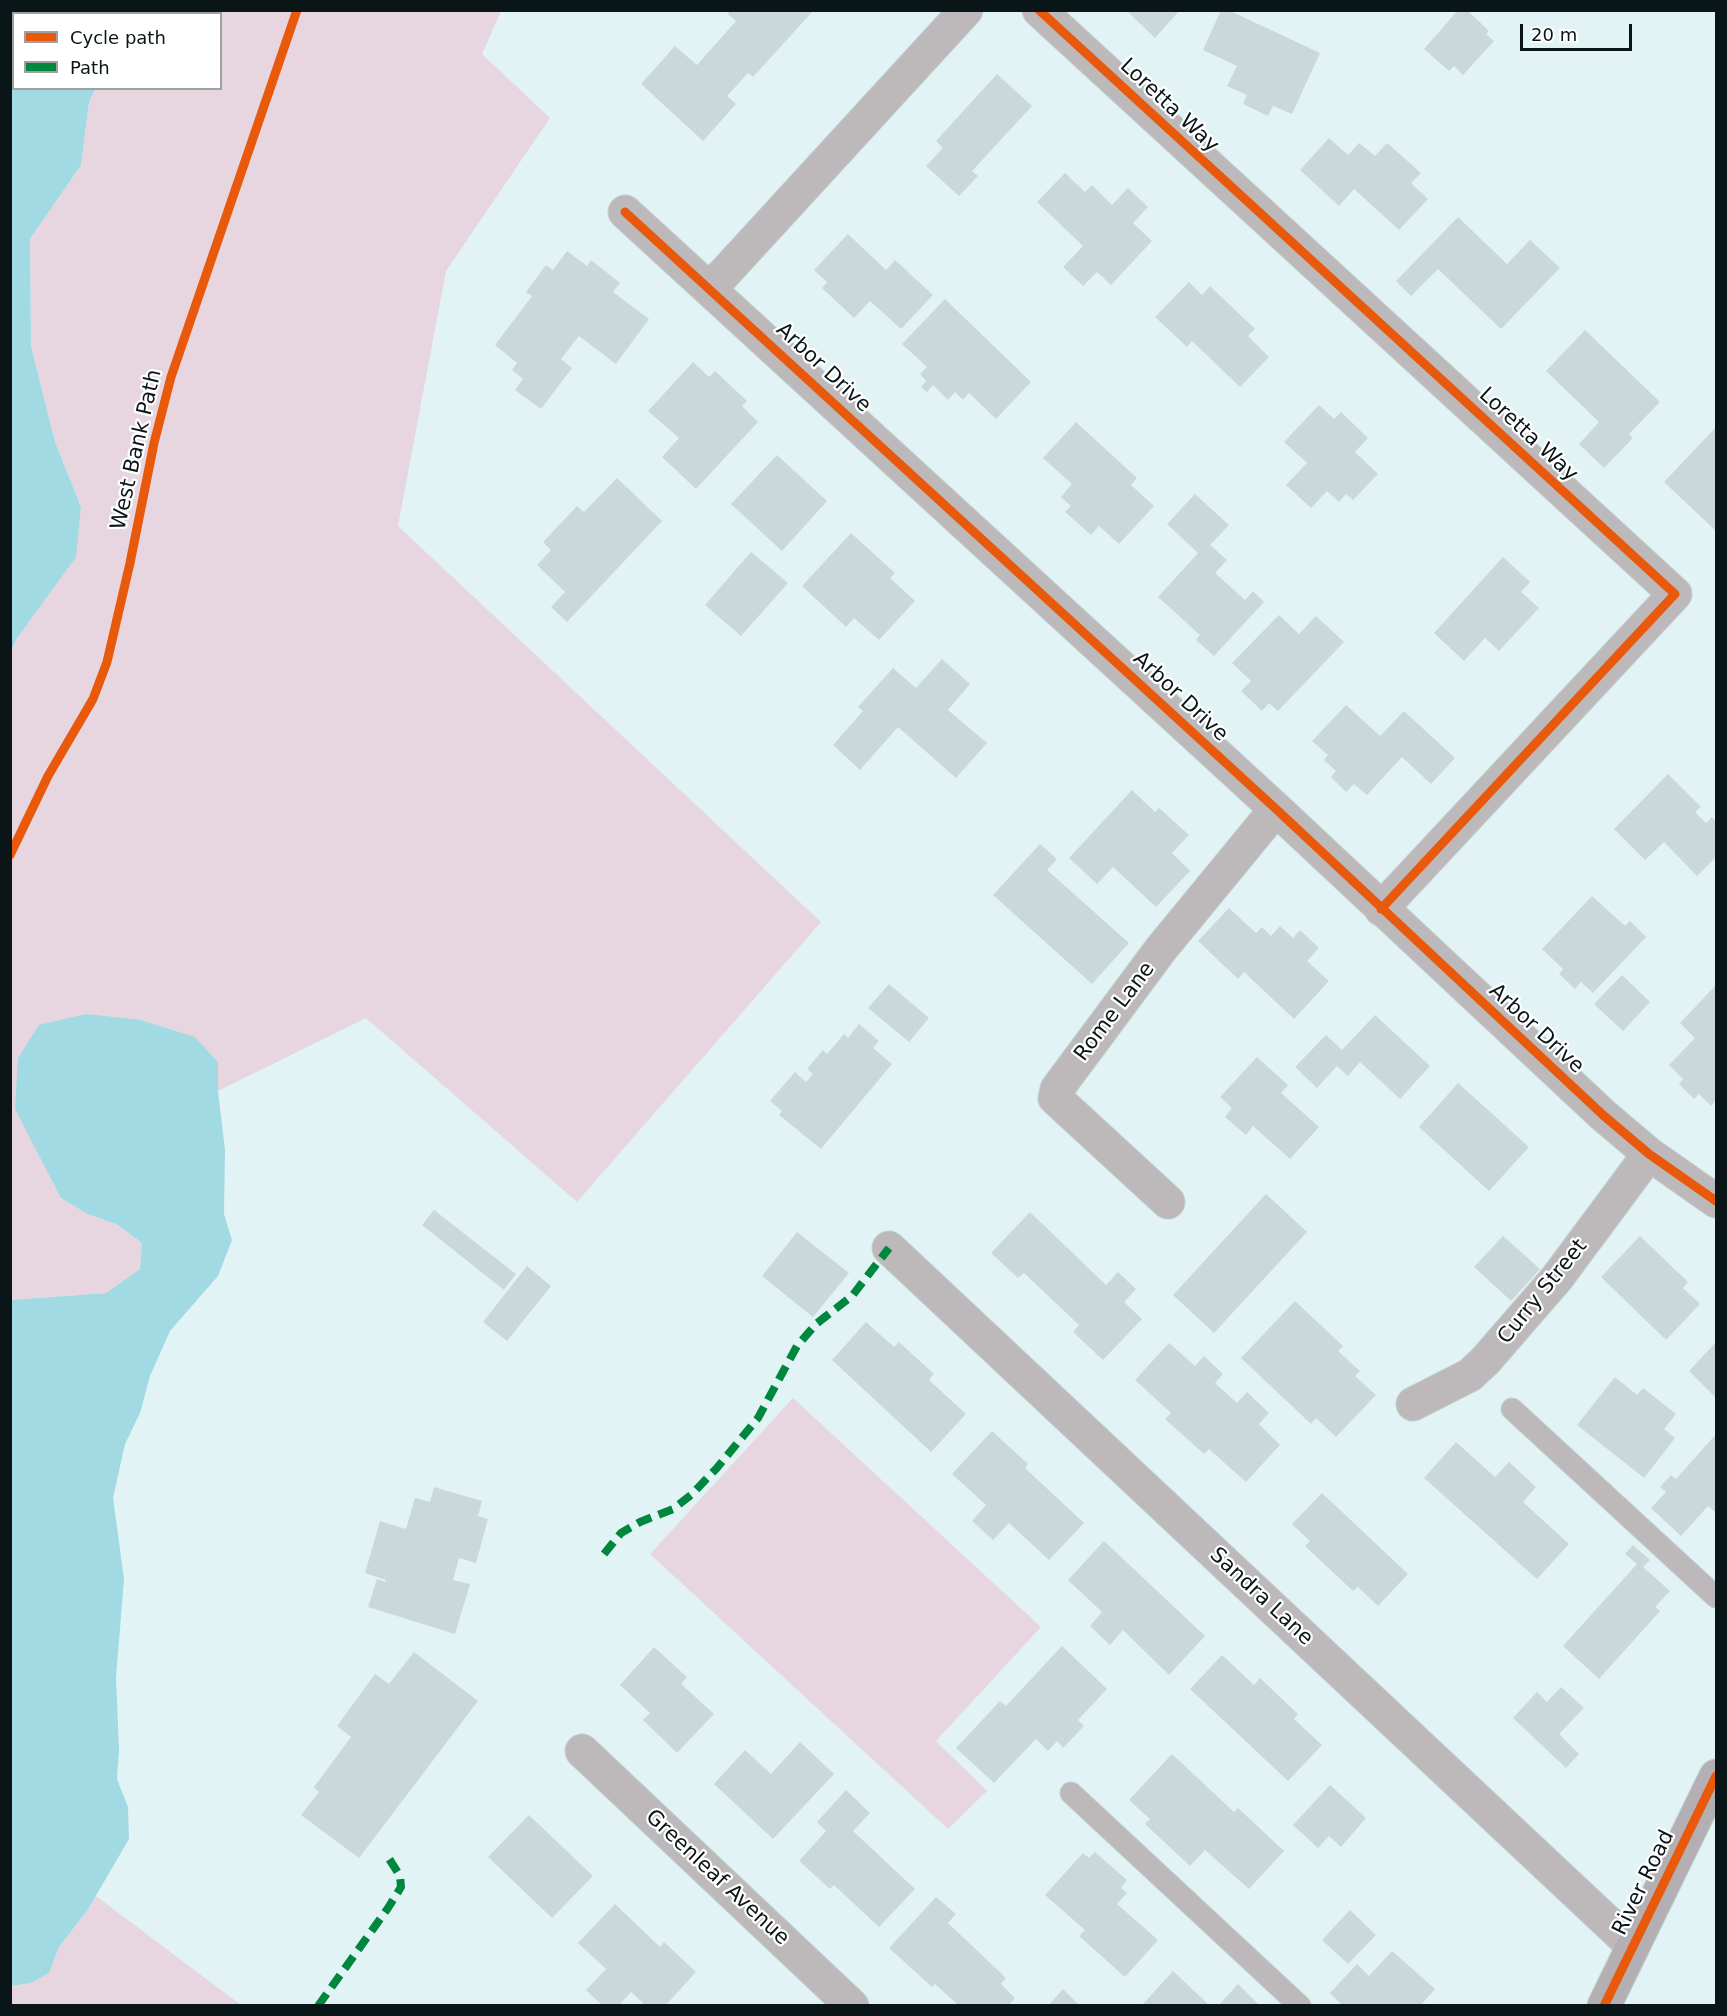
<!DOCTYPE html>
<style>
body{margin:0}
#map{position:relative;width:1727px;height:2016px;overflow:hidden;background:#e2f3f6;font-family:"DejaVu Sans",sans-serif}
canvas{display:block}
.frame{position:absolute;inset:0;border:12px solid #0a1517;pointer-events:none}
.legend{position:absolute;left:12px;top:12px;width:210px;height:78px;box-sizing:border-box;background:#fff;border:2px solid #9da1a2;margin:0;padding:8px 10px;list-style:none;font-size:18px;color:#0a1517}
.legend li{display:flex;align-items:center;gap:12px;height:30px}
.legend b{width:30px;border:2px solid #9da1a2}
.scale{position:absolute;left:1520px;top:24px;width:112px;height:27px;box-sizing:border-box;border:3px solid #0a1517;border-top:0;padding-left:8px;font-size:18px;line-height:21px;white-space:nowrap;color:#0a1517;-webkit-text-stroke:4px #fff;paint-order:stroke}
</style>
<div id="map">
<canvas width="1727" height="2016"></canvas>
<div class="frame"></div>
<ul class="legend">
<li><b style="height:8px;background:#e8590c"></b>Cycle path</li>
<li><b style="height:8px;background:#00873e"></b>Path</li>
</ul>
<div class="scale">20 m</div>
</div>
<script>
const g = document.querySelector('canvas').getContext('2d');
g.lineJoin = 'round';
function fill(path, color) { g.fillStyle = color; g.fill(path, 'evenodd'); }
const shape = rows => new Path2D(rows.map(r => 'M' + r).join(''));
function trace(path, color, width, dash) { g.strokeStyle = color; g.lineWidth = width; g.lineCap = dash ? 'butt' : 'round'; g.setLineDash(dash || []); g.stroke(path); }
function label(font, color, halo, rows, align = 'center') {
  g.font = font + ' "DejaVu Sans",sans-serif'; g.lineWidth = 4.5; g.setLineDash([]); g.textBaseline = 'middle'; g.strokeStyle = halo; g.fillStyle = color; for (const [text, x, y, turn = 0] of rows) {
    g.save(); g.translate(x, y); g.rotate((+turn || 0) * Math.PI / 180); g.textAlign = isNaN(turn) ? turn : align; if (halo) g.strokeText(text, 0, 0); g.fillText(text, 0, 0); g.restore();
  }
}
fill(shape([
 [123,11,501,11,482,54,550,118,446,271,398,526,821,922,577,1202,366,1018,218,1091,218,1062,194,1037,141,1020,88,1214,118,1225,142,1243,140,1269,106,1293,11,1300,11,651,81,507,55,442,31,346,30,239,81,165,89,102,95,89,220,88,220,14,123,13],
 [793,1398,1041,1627,936,1741,987,1791,948,1829,650,1554],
 [96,1896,241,2005,11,2005,10,1986,31,1983,49,1973,59,1947,87,1911]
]), '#e7d6df');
fill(shape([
 [11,10,123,11,123,14,14,14,14,88,95,89,89,102,81,165,30,239,31,346,55,442,81,507,76,557,17,638,11,651],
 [86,1014,141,1020,195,1037,218,1062,218,1091,225,1150,224,1214,232,1240,218,1276,170,1331,150,1376,140,1413,125,1444,113,1498,124,1579,116,1678,119,1750,117,1779,128,1807,129,1839,87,1911,59,1947,49,1973,31,1983,11,1986,11,1300,106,1293,140,1269,142,1243,118,1225,88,1214,61,1198,15,1109,18,1058,39,1025]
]), '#a2dae3');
fill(shape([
 [730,10,814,10,753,77,748,73,727,96,736,104,703,141,641,84,675,46,697,65,736,21,728,14],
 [1126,10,1180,10,1155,38],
 [1221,10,1228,10,1320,53,1292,114,1273,106,1268,116,1243,104,1247,95,1227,86,1237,66,1203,50],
 [1458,10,1467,10,1489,31,1486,34,1494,41,1463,75,1454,66,1449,71,1424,49],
 [997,74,1032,106,972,171,978,176,959,196,926,166,943,148,936,141],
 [1329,138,1348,155,1359,143,1375,156,1387,143,1421,173,1411,183,1428,199,1399,230,1354,189,1339,206,1300,170],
 [1065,173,1085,192,1092,185,1112,205,1128,188,1148,207,1133,223,1152,241,1111,285,1097,272,1083,286,1063,267,1083,246,1037,202],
 [1458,217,1507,264,1530,240,1560,268,1501,329,1438,269,1411,296,1396,281],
 [848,234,886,270,895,260,933,295,901,329,870,301,854,318,822,288,827,282,814,270],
 [567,251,587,266,591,260,620,283,613,292,649,319,616,364,579,336,561,359,572,368,541,409,515,390,523,379,512,370,517,363,495,345,532,296,526,292,546,265,553,270],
 [1189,282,1202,295,1210,286,1255,329,1248,336,1269,357,1240,387,1192,341,1187,347,1155,317],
 [945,299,1031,382,996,419,969,393,963,400,955,392,948,400,933,385,927,392,921,387,926,381,920,374,927,367,902,344],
 [1585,330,1660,402,1629,434,1633,438,1604,468,1579,444,1599,422,1546,371],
 [693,362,709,377,715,371,747,401,742,406,758,422,696,489,662,457,679,438,648,411],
 [1319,405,1334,419,1341,412,1368,438,1355,452,1378,474,1353,500,1346,494,1339,502,1327,491,1311,508,1286,485,1307,463,1284,442],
 [1076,422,1137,478,1131,485,1154,506,1119,544,1099,526,1091,535,1065,512,1071,506,1061,497,1072,484,1043,458],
 [1716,427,1716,531,1664,482],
 [777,455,827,501,782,551,731,504],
 [617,478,662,521,567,622,551,607,565,592,537,565,551,550,543,542,577,506,584,512],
 [1195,494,1229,525,1210,545,1227,560,1215,573,1245,600,1253,591,1264,602,1214,656,1196,640,1200,635,1158,597,1198,553,1167,524],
 [851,533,895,573,890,578,915,601,879,640,854,618,846,627,802,586],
 [751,552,788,583,741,636,705,605],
 [1503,557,1530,582,1521,592,1539,608,1499,651,1485,638,1464,661,1434,633],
 [1279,615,1299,634,1316,616,1344,642,1278,711,1269,703,1262,711,1241,691,1251,681,1232,663],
 [942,659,970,684,948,710,987,743,956,778,898,727,860,770,833,745,863,711,858,707,893,668,916,688],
 [1346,705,1380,736,1404,711,1455,758,1431,784,1402,757,1367,795,1354,784,1346,792,1331,777,1336,771,1324,760,1328,755,1312,741],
 [1668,774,1701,807,1695,812,1706,823,1712,817,1716,822,1716,857,1697,876,1664,842,1645,860,1614,829],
 [1132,790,1155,812,1159,808,1189,835,1172,853,1190,871,1156,907,1113,867,1097,884,1069,858],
 [1040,844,1057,859,1047,870,1129,943,1092,984,993,895],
 [1592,896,1625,926,1630,921,1646,937,1593,993,1581,982,1575,989,1559,974,1563,969,1542,949],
 [1229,908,1256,933,1262,927,1271,936,1280,926,1293,938,1300,930,1319,948,1307,961,1329,981,1294,1019,1244,972,1238,979,1198,941],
 [1622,975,1650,1002,1623,1031,1594,1004],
 [889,984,929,1018,909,1042,868,1008],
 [1716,985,1716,1100,1711,1106,1699,1094,1694,1099,1679,1084,1683,1079,1669,1065,1695,1038,1680,1023],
 [1375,1015,1430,1066,1400,1099,1360,1062,1348,1076,1337,1066,1317,1088,1295,1067,1326,1035,1342,1050],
 [859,1024,879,1041,873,1048,892,1064,821,1149,779,1115,782,1111,770,1101,795,1072,806,1082,813,1074,807,1069,823,1050,827,1054,844,1034,848,1038],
 [1257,1057,1288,1085,1281,1093,1319,1127,1290,1159,1253,1126,1246,1135,1225,1117,1232,1108,1220,1097],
 [1458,1083,1529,1147,1489,1191,1419,1127],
 [1266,1194,1307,1232,1214,1333,1173,1295],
 [434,1210,516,1274,504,1290,422,1225],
 [1030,1212,1106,1285,1118,1272,1136,1289,1124,1302,1142,1319,1103,1360,1073,1332,1079,1325,1024,1273,1018,1278,991,1253],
 [797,1232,849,1273,813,1317,762,1276],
 [1503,1236,1540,1269,1511,1301,1474,1267],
 [1640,1236,1688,1282,1683,1288,1700,1304,1666,1340,1601,1277],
 [527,1266,551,1286,507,1341,483,1322],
 [1295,1301,1343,1346,1338,1351,1360,1371,1355,1376,1376,1395,1336,1437,1316,1418,1311,1424,1241,1358],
 [866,1322,894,1347,899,1342,934,1374,929,1380,966,1414,931,1452,832,1360],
 [1716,1342,1716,1398,1689,1371],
 [1169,1343,1195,1366,1204,1356,1223,1374,1215,1383,1237,1403,1247,1392,1269,1413,1259,1424,1280,1445,1246,1482,1209,1449,1204,1454,1165,1419,1171,1413,1135,1380],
 [1615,1377,1637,1395,1643,1388,1676,1414,1664,1429,1675,1438,1644,1478,1577,1425],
 [992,1431,1028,1464,1025,1468,1084,1523,1049,1560,1009,1523,993,1540,972,1521,986,1505,952,1474],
 [1716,1434,1716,1511,1715,1512,1708,1506,1681,1536,1651,1508,1666,1492,1660,1487,1671,1475,1676,1479],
 [1456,1442,1495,1477,1509,1462,1536,1487,1523,1502,1569,1544,1537,1579,1424,1478],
 [434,1487,482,1501,478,1516,488,1519,476,1563,459,1558,453,1580,470,1584,455,1634,368,1607,377,1579,385,1582,386,1580,365,1573,380,1521,406,1529,415,1498,430,1502],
 [1322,1493,1408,1574,1378,1606,1358,1587,1353,1591,1305,1546,1310,1541,1292,1524],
 [1104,1541,1205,1636,1169,1675,1123,1630,1110,1645,1090,1626,1102,1612,1068,1580],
 [1633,1545,1650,1560,1643,1567,1670,1591,1655,1607,1660,1611,1599,1679,1563,1646,1637,1564,1625,1554],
 [1062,1646,1107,1689,1078,1720,1084,1726,1063,1748,1057,1741,1048,1751,1036,1739,994,1783,956,1748,1000,1701,1006,1706],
 [654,1647,687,1677,681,1684,714,1714,677,1753,643,1720,650,1713,620,1685],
 [414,1652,478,1701,359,1858,301,1815,319,1792,314,1787,351,1737,337,1726,375,1674,389,1684],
 [1222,1655,1254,1685,1260,1678,1298,1714,1294,1719,1322,1745,1288,1781,1190,1689],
 [1561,1687,1584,1708,1559,1734,1579,1754,1566,1768,1513,1718,1537,1692,1547,1702],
 [800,1742,834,1774,773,1839,714,1784,745,1750,771,1774],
 [1172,1754,1234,1812,1238,1808,1284,1851,1249,1889,1205,1850,1190,1866,1145,1824,1150,1819,1129,1800],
 [1330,1785,1366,1818,1341,1847,1329,1836,1318,1848,1293,1825],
 [846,1790,870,1813,853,1831,915,1889,879,1927,834,1885,830,1889,799,1861,826,1831,817,1822],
 [529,1815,593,1876,552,1918,488,1857],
 [1095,1852,1127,1880,1121,1888,1127,1893,1117,1904,1158,1940,1125,1977,1079,1936,1085,1930,1045,1895,1083,1853,1089,1858],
 [936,1897,956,1914,948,1923,1006,1978,1001,1984,1015,1998,1008,2006,959,2006,935,1984,932,1987,889,1948],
 [615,1904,660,1947,664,1942,696,1972,665,2006,646,2006,631,1992,618,2006,603,2006,586,1990,606,1969,578,1943],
 [1350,1910,1376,1935,1348,1964,1322,1940],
 [1392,1951,1435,1989,1420,2006,1343,2006,1330,1993,1357,1964,1369,1976],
 [1173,1971,1207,2003,1205,2006,1144,2006,1143,2004],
 [1238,1984,1258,2004,1257,2006,1218,2006],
 [1063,1989,1080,2006,1048,2006]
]), '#cad8da');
const service = shape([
 [1512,1409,1716,1597],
 [1071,1793,1300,2006]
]);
const minor = shape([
 [1039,10,1675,594,1381,909],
 [625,212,1276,809,1603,1115,1649,1154,1716,1201],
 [710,289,966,10],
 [1168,1202,1055,1098,1057,1089,1161,949,1276,809],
 [889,1248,1633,1946],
 [1413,1404,1470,1375,1485,1361,1557,1278,1649,1154],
 [582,1751,852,2006]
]);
const primary = shape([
 [1604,2006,1716,1776]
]);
trace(service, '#c1cfd1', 23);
trace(minor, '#c1cfd1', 35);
trace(primary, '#c1cfd1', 35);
trace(service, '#bdb8ba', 21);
trace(minor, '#bdb8ba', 33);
trace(primary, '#b3afb3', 33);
trace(shape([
 [604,1554,621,1533,640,1522,673,1509,691,1495,716,1469,758,1418,797,1346,816,1324,852,1296,889,1248],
 [318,2006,388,1908,401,1887,400,1876,388,1857]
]), '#00873e', 8, [15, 8]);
trace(shape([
 [1039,10,1675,594,1381,909],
 [625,212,1276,809,1603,1115,1649,1154,1716,1201],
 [10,855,48,776,93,699,107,662,130,563,154,443,171,377,297,10],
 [1604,2006,1716,1776]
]), '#e8590c', 9);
label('21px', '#0a1517', '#fff', [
 ["Loretta Way",1169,106,43],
 ["Arbor Drive",823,368,43],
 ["Loretta Way",1528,435,43],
 ["West Bank Path",137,450,-77],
 ["Arbor Drive",1180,697,43],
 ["Rome Lane",1115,1012,-53],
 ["Arbor Drive",1536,1029,43],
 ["Curry Street",1543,1292,-51],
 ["Sandra Lane",1261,1597,43],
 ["Greenleaf Avenue",717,1878,43],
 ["River Road",1644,1883,-64]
]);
</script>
